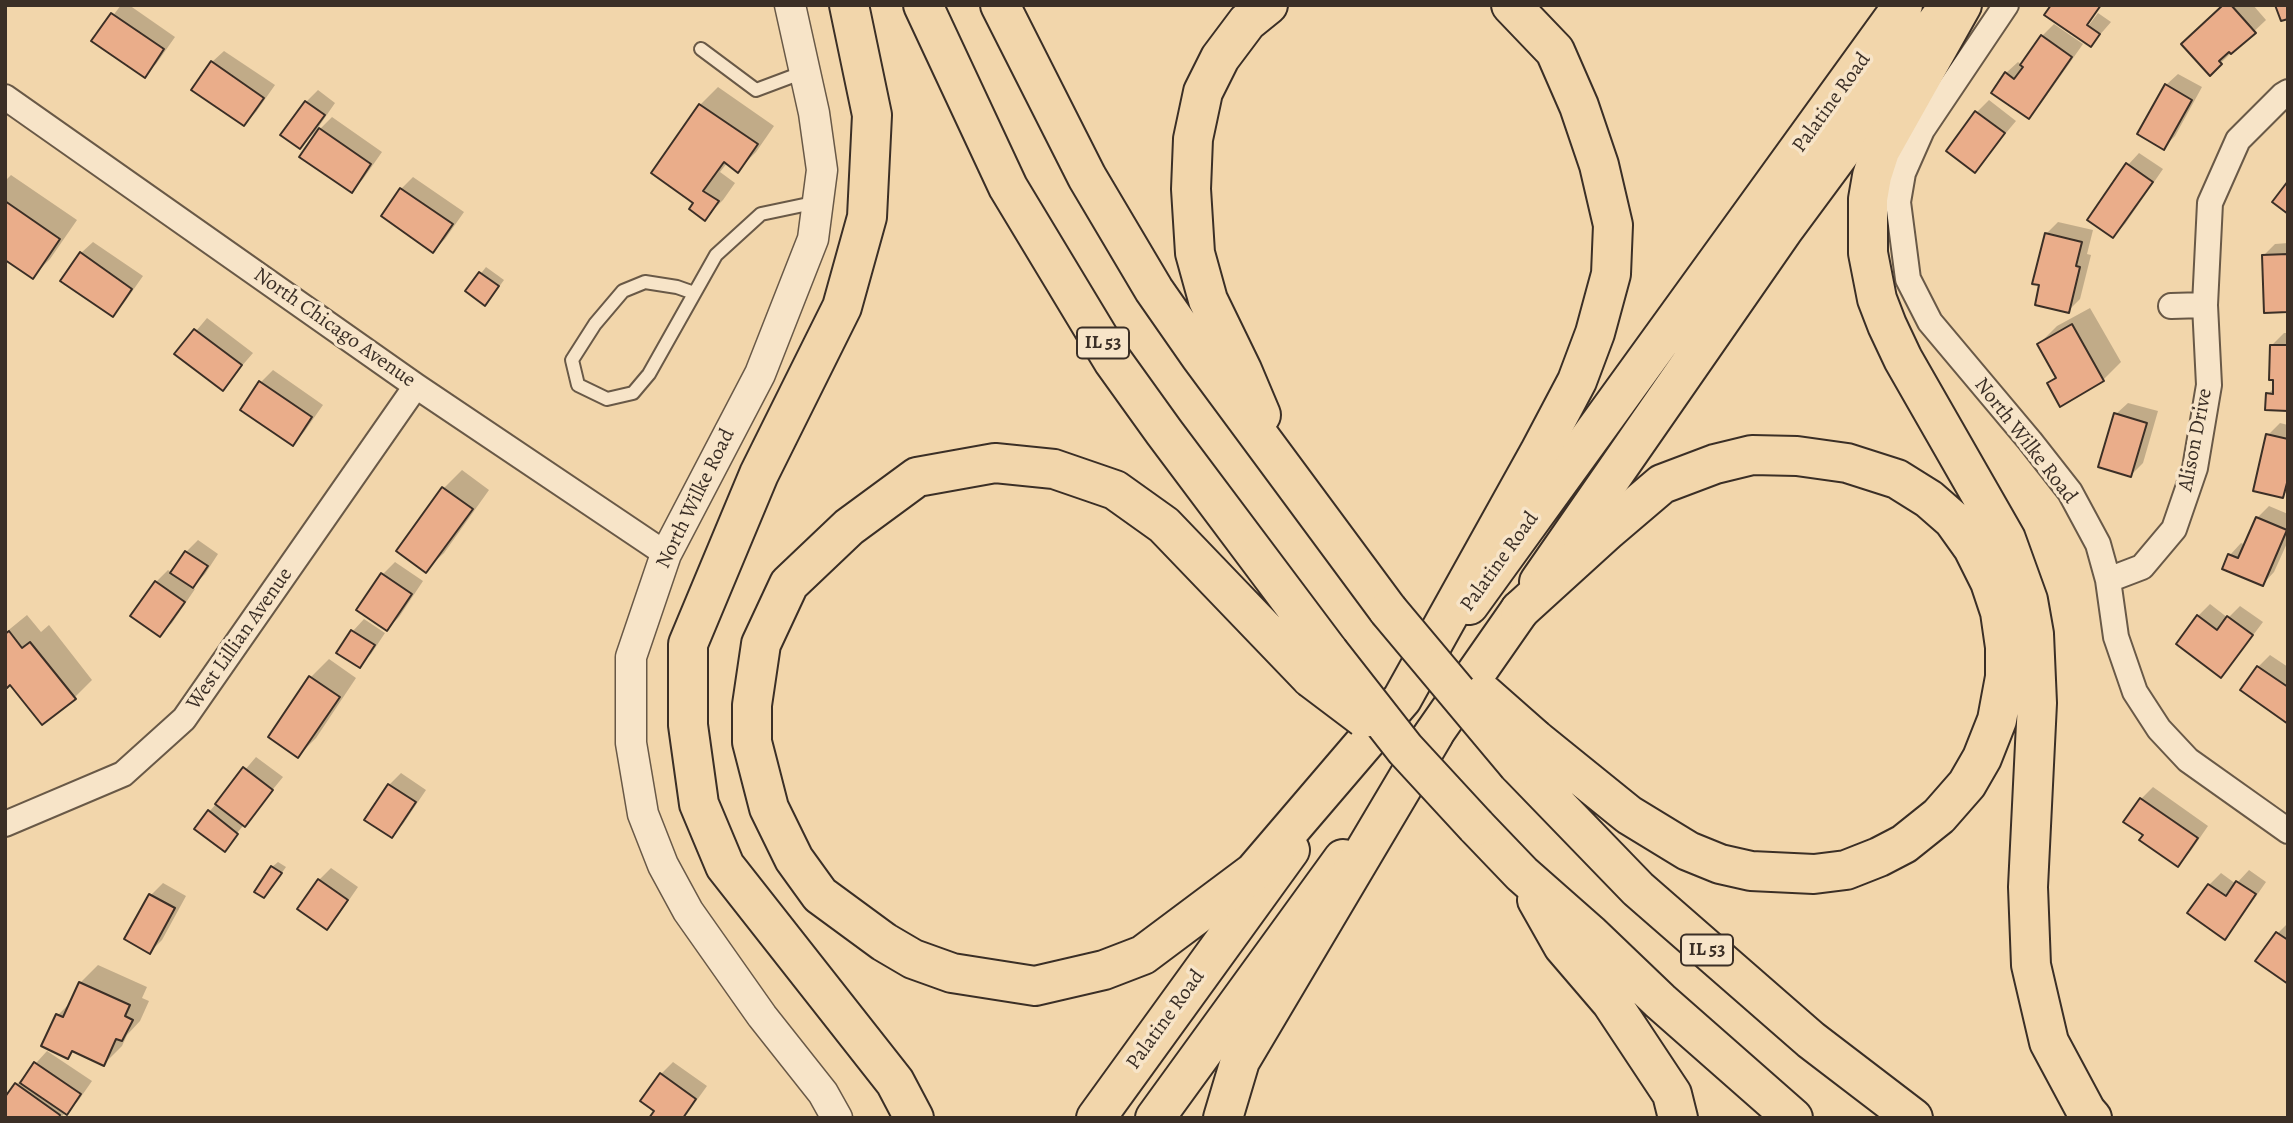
<!DOCTYPE html>
<style>
body{margin:0}
#map{position:relative;width:2293px;height:1123px;overflow:hidden;background:#f2d6ab;font-family:Alegreya,serif}
canvas{display:block}
.frame{position:absolute;inset:0;border:7px solid #3b2f26;pointer-events:none}
</style>
<div id="map">
<canvas width="2293" height="1123"></canvas>
<div class="frame"></div>
</div>
<script>
const g = document.querySelector('canvas').getContext('2d');
g.lineJoin = 'round';
function fill(path, color) { g.fillStyle = color; g.fill(path, 'evenodd'); }
const shape = rows => new Path2D(rows.map(r => 'M' + r).join(''));
function trace(path, color, width, dash) { g.strokeStyle = color; g.lineWidth = width; g.lineCap = dash ? 'butt' : 'round'; g.setLineDash(dash || []); g.stroke(path); }
function label(font, color, halo, rows, align = 'center') {
  g.font = font + ' Alegreya,serif'; g.lineWidth = 7; g.setLineDash([]); g.textBaseline = 'middle'; g.strokeStyle = halo; g.fillStyle = color; for (const [text, x, y, turn = 0] of rows) {
    g.save(); g.translate(x, y); g.rotate((+turn || 0) * Math.PI / 180); g.textAlign = isNaN(turn) ? turn : align; if (halo) g.strokeText(text, 0, 0); g.fillText(text, 0, 0); g.restore();
  }
}
fill(shape([
 [121,5,129,5,175,37,156,64,144,75,94,41],
 [2224,5,2253,5,2266,20,2210,73],
 [2098,13,2111,22,2091,45,2085,25,2089,25],
 [2054,24,2083,44,2040,105,2029,117,2006,73,2018,62,2022,65,2042,36],
 [224,51,275,85,256,112,244,124,212,62],
 [2178,74,2202,87,2175,136,2163,148,2166,85],
 [718,87,774,126,756,152,738,170,727,163,720,172,735,183,723,200,705,218,696,202,653,173,700,105],
 [318,90,335,103,315,132,300,147,306,102],
 [1989,100,2016,121,1975,170,1948,151,1977,112],
 [332,117,382,152,363,179,352,191,318,131],
 [2139,153,2163,169,2125,224,2113,236,2128,165],
 [11,175,77,220,50,259,32,277,5,258,5,181],
 [413,177,464,212,445,239,433,251,383,216,401,189],
 [2058,222,2093,230,2087,254,2091,255,2080,299,2068,311,2046,234],
 [93,242,143,276,124,303,113,315,81,253],
 [2288,243,2288,310,2263,256,2275,244],
 [486,267,504,280,490,299,467,291],
 [2090,308,2121,362,2103,380,2049,383,2057,375,2039,344,2057,326],
 [207,318,253,353,222,389,177,354],
 [2284,333,2288,333,2288,409,2268,394,2275,387,2272,345],
 [273,370,323,405,304,432,293,444,242,409,261,382],
 [2128,403,2158,411,2143,463,2131,475,2116,414],
 [2280,423,2288,425,2288,491,2282,496,2268,435],
 [462,470,489,490,444,553,426,570,399,551,444,488],
 [2269,506,2288,514,2288,541,2274,572,2263,584,2230,555,2241,543,2246,545,2257,518],
 [198,540,218,554,205,574,192,587,195,589,172,623,160,635,156,582,168,570,172,573,186,552],
 [395,562,423,581,399,617,387,629,383,574],
 [2210,604,2228,618,2240,606,2263,622,2232,663,2221,675,2198,616],
 [27,615,41,632,49,625,92,680,74,698,11,683,5,684,5,633],
 [364,619,385,633,371,654,359,666,339,652,353,631],
 [2270,655,2288,667,2288,722,2242,690,2258,667],
 [329,659,356,678,316,738,298,756,270,737,311,677],
 [256,757,283,777,224,849,209,812],
 [401,773,426,790,403,824,391,836,389,785],
 [2153,787,2208,826,2190,852,2178,864,2141,799],
 [278,862,286,867,269,891,272,867],
 [331,868,358,887,338,916,327,927,319,880],
 [2249,870,2266,882,2236,925,2224,937,2209,885,2221,873,2236,884],
 [163,883,186,896,162,940,150,952,151,895],
 [2288,923,2288,982,2258,961,2278,933],
 [98,965,147,987,142,998,149,1001,140,1021,127,1035,122,1046,104,1064,75,1050,68,1057,58,1015,72,1001,80,983],
 [47,1051,92,1081,78,1101,60,1118,5,1118,17,1084],
 [673,1062,707,1086,684,1118,651,1118,656,1111,661,1074]
]), '#0003');
const building = shape([
 [2051,5,2101,5,2087,25,2100,34,2091,47,2044,15,2051,5],
 [2223,5,2231,5,2256,33,2231,54,2229,52,2219,61,2222,64,2210,76,2181,44,2223,5],
 [2275,5,2288,5,2288,19,2281,21,2275,5],
 [111,13,164,49,145,78,91,41,111,13],
 [2041,35,2072,57,2029,119,1991,93,2005,72,2014,79,2023,67,2020,65,2041,35],
 [211,61,264,98,244,126,191,90,211,61],
 [2165,84,2192,100,2164,150,2137,134,2165,84],
 [305,101,325,115,300,149,280,135,305,101],
 [699,104,758,144,738,173,724,162,703,191,719,201,705,221,689,209,693,203,651,173,699,104],
 [1975,111,2005,133,1975,173,1946,151,1975,111],
 [319,128,371,164,352,193,299,157,319,128],
 [2126,163,2153,182,2113,238,2087,220,2126,163],
 [2288,181,2288,214,2272,202,2288,181],
 [400,188,453,224,433,253,381,216,400,188],
 [5,201,60,239,33,279,5,260,5,201],
 [2045,233,2082,242,2076,266,2080,267,2069,313,2035,305,2039,285,2032,284,2045,233],
 [80,252,132,289,113,317,60,281,80,252],
 [2288,254,2288,312,2264,313,2262,255,2288,254],
 [479,272,499,286,485,306,465,291,479,272],
 [2072,324,2104,381,2060,407,2047,383,2056,378,2037,344,2072,324],
 [194,329,242,365,223,391,174,354,194,329],
 [2270,345,2288,345,2288,411,2265,410,2266,393,2273,394,2273,380,2269,380,2270,345],
 [259,381,312,417,293,446,240,410,259,381],
 [2114,413,2147,423,2131,477,2098,467,2114,413],
 [2266,434,2288,439,2288,479,2283,498,2253,491,2266,434],
 [442,487,473,509,426,573,396,551,442,487],
 [2256,517,2287,530,2263,586,2222,569,2228,554,2238,558,2256,517],
 [185,551,208,566,193,588,170,573,185,551],
 [381,573,412,594,387,631,356,610,381,573],
 [155,581,185,602,160,637,130,616,155,581],
 [2197,615,2217,630,2227,616,2253,635,2221,678,2176,644,2197,615],
 [351,630,375,645,360,668,336,653,351,630],
 [9,631,22,648,30,642,76,699,42,725,10,685,7,688,5,687,5,634,9,631],
 [2257,666,2288,687,2288,724,2240,690,2257,666],
 [309,676,340,697,298,758,268,737,309,676],
 [243,767,273,790,245,827,215,804,243,767],
 [388,784,416,802,392,838,364,820,388,784],
 [2140,798,2198,838,2178,867,2139,840,2143,835,2123,822,2140,798],
 [208,810,238,834,225,852,194,829,208,810],
 [271,866,282,873,264,898,254,892,271,866],
 [318,879,348,900,327,930,297,909,318,879],
 [2236,881,2256,894,2225,940,2187,913,2208,884,2226,896,2236,881],
 [149,894,175,908,150,954,124,939,149,894],
 [2276,932,2288,940,2288,984,2255,961,2276,932],
 [79,982,130,1005,125,1016,133,1020,122,1041,116,1039,104,1066,72,1051,68,1059,41,1046,56,1014,63,1017,79,982],
 [34,1062,81,1094,67,1115,20,1083,34,1062],
 [660,1073,696,1099,683,1118,649,1118,654,1111,640,1101,660,1073],
 [15,1083,60,1115,59,1118,5,1118,5,1097,15,1083]
]);
fill(building, '#eaad8a');
trace(building, '#3b2f26', 2);
const service = shape([
 [701,49,756,90,804,72],
 [694,293,677,287,645,282,623,291,595,324,572,360,578,385,607,399,633,393,649,374,716,255,761,214,818,202]
]);
const minor = shape([
 [2006,5,1922,130,1903,173,1898,202,1908,279,1930,322,2030,441,2070,492,2098,544,2108,580,2116,637,2135,692,2159,729,2188,760,2288,831],
 [5,97,416,386,666,554],
 [2171,306,2205,305],
 [2108,580,2142,567,2174,529,2195,468,2209,385,2205,305,2210,203,2238,140,2283,95,2288,92],
 [5,824,123,774,184,719,416,386]
]);
const tertiary = shape([
 [790,5,814,113,822,170,813,239,760,374,666,554,631,657,631,743,643,814,663,865,688,911,762,1016,823,1093,837,1118]
]);
const primary = shape([
 [1539,582,1784,229,1940,18],
 [1469,605,1903,5]
]);
const trunk = shape([
 [1414,762,1520,610],
 [1096,1118,1290,850],
 [1155,1118,1343,859]
]);
const motorway = shape([
 [849,5,872,115,867,217,842,307,759,474,688,644,688,725,699,804,725,866,895,1082,914,1118],
 [923,5,1008,187,1113,361,1164,432,1329,652],
 [1000,5,1087,177,1154,290,1200,356,1388,610],
 [1962,5,1880,151,1872,176,1868,199,1868,253,1877,299,1887,325,1903,359,2006,539,2028,600,2034,634,2037,703,2028,887,2031,965,2049,1042,2086,1111,2092,1118],
 [1261,415,1242,370,1208,300,1195,253,1191,189,1193,139,1203,92,1220,58,1247,22,1268,5],
 [1520,610,1608,530,1662,484,1715,464,1752,455,1797,456,1847,463,1897,479,1929,499,1953,520,1973,548,1990,582,2000,612,2005,647,2005,677,1997,720,1982,758,1967,784,1939,816,1904,844,1879,857,1846,870,1814,874,1751,871,1720,864,1688,851,1629,815,1535,739],
 [1311,678,1164,525,1115,490,1054,469,995,463,917,477,849,527,789,584,761,644,752,705,752,742,769,808,794,859,820,895,884,942,913,959,952,973,1035,986,1104,970,1143,955,1254,872,1402,699,1539,453,1577,381,1595,333,1611,274,1613,225,1599,165,1579,106,1555,51,1511,5],
 [1518,765,1638,889,1811,1040,1913,1118],
 [1476,826,1522,874,1590,934,1660,1001,1793,1118],
 [1537,900,1563,946,1611,1002,1672,1094,1678,1118],
 [1223,1118,1240,1061,1434,734]
]);
trace(service, '#695947', 16);
trace(minor, '#695947', 28);
trace(tertiary, '#695947', 33);
trace(primary, '#3b2f26', 42);
trace(trunk, '#3b2f26', 42);
trace(motorway, '#3b2f26', 42);
trace(service, '#f7e4c8', 12);
trace(minor, '#f7e4c8', 24);
trace(tertiary, '#f7e4c8', 30);
trace(primary, '#f2d6ab', 38);
trace(trunk, '#f2d6ab', 38);
trace(motorway, '#f2d6ab', 38);
const motorwayBridge = shape([
 [1388,610,1518,765],
 [1329,652,1405,749,1476,826],
 [1311,678,1364,718],
 [1484,694,1535,739]
]);
trace(motorwayBridge, '#3b2f26', 42, []);
trace(motorwayBridge, '#f2d6ab', 38);
for (const [x, y, w] of [
 [1103,343,52],
 [1707,950,52]
]) { const box = new Path2D(); box.roundRect(x - w / 2, y - 15.5, w, 31, 5); g.fillStyle = '#f7e4c8'; g.fill(box); trace(box, '#3b2f26', 2); }
label('bold 19px', '#3b2f26', null, [
 ["IL 53",1103,343],
 ["IL 53",1707,950]
]);
label('21px', '#3b2f26', '#f7e4c8', [
 ["Palatine Road",1832,103,-54],
 ["North Chicago Avenue",334,328,35],
 ["Alison Drive",2196,440,-79],
 ["North Wilke Road",2025,441,52],
 ["North Wilke Road",696,499,-64],
 ["Palatine Road",1500,562,-54],
 ["West Lillian Avenue",240,639,-55],
 ["Palatine Road",1166,1020,-54]
]);
</script>
